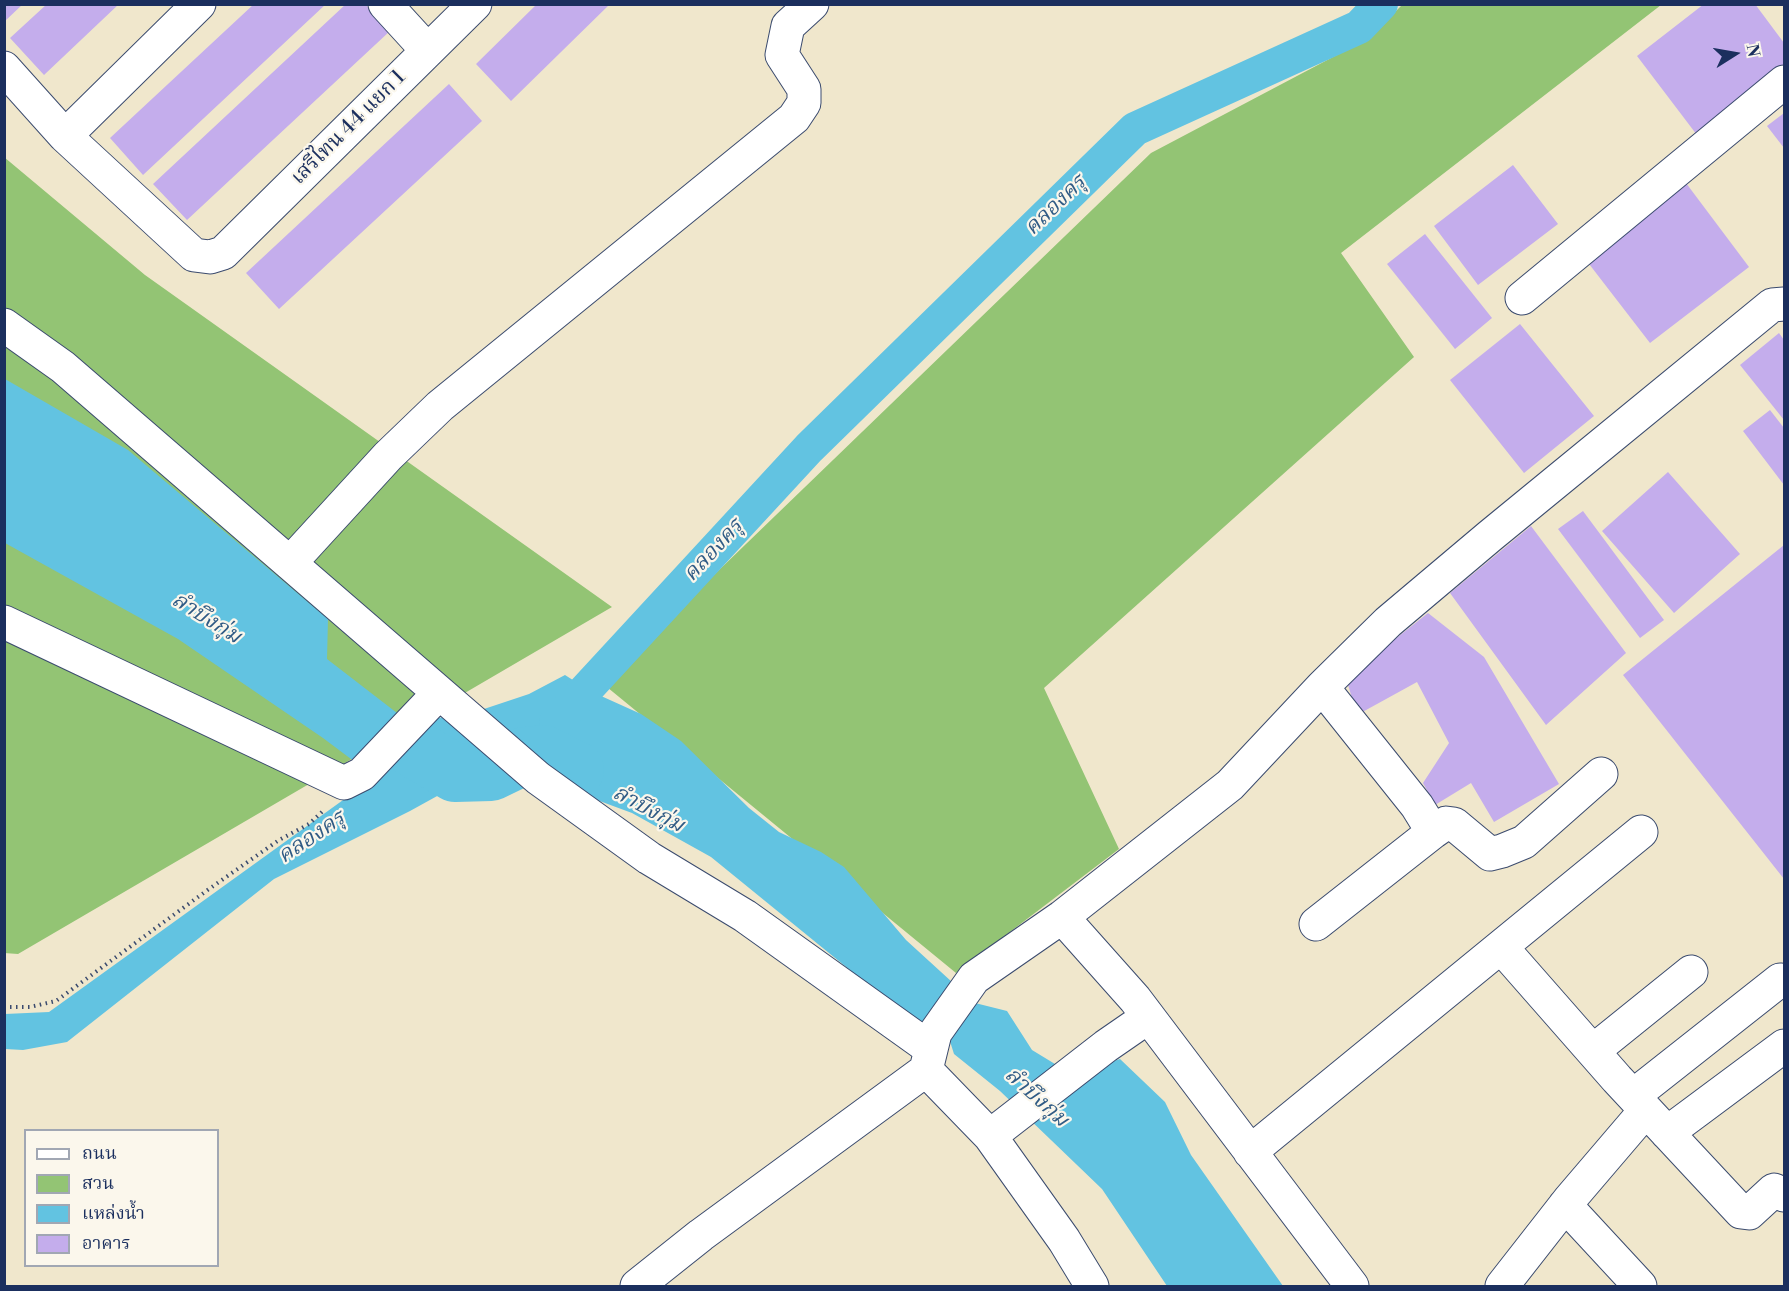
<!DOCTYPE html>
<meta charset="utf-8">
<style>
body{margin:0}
#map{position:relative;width:1789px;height:1291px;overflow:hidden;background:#f0e7cc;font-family:"Libre Bodoni","Noto Serif Thai",serif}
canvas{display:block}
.frame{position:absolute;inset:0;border:6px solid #1b2f5e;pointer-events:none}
.legend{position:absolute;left:24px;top:1129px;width:195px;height:138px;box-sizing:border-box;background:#fbf7ec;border:2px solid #a1a7b3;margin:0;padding:8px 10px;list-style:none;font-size:18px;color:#1b2f5e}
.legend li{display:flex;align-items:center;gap:12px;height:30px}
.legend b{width:30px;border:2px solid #a1a7b3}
.north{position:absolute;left:1705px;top:24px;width:60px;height:60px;-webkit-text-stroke:4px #fbf7ec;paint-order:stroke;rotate:79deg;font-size:16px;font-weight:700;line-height:24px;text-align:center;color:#1b2f5e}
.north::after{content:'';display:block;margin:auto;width:21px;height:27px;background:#1b2f5e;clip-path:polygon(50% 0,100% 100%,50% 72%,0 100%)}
</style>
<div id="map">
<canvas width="1789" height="1291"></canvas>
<div class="frame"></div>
<ul class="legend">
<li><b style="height:8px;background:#fff"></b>ถนน</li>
<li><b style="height:16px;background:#93c474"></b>สวน</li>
<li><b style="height:16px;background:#62c3e1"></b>แหล่งน้ำ</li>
<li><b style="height:16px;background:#c4adec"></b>อาคาร</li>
</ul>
<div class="north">N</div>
</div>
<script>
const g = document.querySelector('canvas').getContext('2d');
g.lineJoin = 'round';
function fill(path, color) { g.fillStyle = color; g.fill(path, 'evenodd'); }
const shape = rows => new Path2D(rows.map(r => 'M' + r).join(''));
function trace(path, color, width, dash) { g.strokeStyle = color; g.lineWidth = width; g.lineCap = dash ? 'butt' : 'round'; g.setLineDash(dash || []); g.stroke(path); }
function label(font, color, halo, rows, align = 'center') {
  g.font = font + ' "Libre Bodoni","Noto Serif Thai",serif'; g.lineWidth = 4.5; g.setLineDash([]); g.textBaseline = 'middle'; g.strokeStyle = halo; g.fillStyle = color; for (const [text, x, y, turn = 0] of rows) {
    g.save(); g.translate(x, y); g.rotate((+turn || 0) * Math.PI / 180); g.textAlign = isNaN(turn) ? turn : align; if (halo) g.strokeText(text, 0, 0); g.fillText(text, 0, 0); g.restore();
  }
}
fill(shape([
 [1402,5,1661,5,1341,253,1414,357,1044,688,1119,849,956,973,602,683,1151,153,1369,38],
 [4,157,145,275,612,607,18,954,4,953]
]), '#93c474');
fill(shape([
 [5,379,128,450,328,619,327,659,410,723,478,711,529,694,565,675,590,691,641,714,681,741,749,808,779,832,821,852,844,867,906,940,975,1003,1007,1011,1032,1050,1055,1064,1083,1071,1120,1059,1165,1102,1191,1155,1283,1286,1167,1286,1102,1189,1000,1091,954,1054,948,1035,913,1035,856,975,711,857,632,813,497,763,410,811,274,879,67,1042,23,1050,5,1049,5,1014,49,1012,375,777,323,738,178,639,5,543]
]), '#62c3e1');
trace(shape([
 [556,722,809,448,1135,129,1359,27,1381,4]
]), '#62c3e1', 34);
trace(shape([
 [406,744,455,773,491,772,524,756,543,754,575,770]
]), '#62c3e1', 58);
fill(shape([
 [4,4,23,4,4,22],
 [47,4,119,4,44,75,10,38],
 [254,4,326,4,143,175,110,138],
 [346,4,365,4,390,31,187,220,153,184],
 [537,4,610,4,511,101,476,64],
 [1704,4,1755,4,1784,43,1784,75,1700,139,1637,56],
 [449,84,482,121,279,309,246,273],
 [1784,113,1784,148,1767,126],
 [1513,165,1558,224,1478,285,1434,226],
 [1686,183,1749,267,1650,343,1586,260],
 [1425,234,1492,318,1455,349,1387,264],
 [1520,324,1594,416,1524,473,1450,380],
 [1779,333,1784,340,1784,420,1740,365],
 [1770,410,1784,428,1784,485,1743,431],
 [1668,472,1740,554,1674,613,1602,531],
 [1583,511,1664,620,1640,638,1558,529],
 [1531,526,1626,653,1546,725,1450,593],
 [1784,545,1784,879,1623,675],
 [1428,613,1484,657,1559,784,1494,822,1471,783,1435,805,1423,783,1449,743,1417,682,1357,715,1346,678]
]), '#c4adec');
const street = shape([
 [385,4,427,50],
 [4,68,65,136,194,255,210,257,223,253,475,4],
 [65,136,199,4],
 [1522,298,1784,82],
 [4,325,63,367,538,778,649,858,745,916,931,1049],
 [290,563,388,456,440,406,794,118,804,103,804,89,782,55,788,26,812,4],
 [4,622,344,783,362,774,438,694],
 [1322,687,1388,622,1490,536,1772,305,1784,304],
 [1433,832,1446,823,1454,824,1490,854,1502,851,1524,842,1601,774],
 [1062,917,1135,999,1352,1286],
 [1502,948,1617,1079,1741,1212,1749,1213,1774,1190,1784,1195],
 [1593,1051,1691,972],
 [926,1070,990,1136,1064,1240,1092,1286],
 [1633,1096,1780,980],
 [1667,1133,1784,1046],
 [990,1136,1106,1046,1148,1017],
 [1250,1152,1641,832],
 [1565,1205,1640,1286],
 [637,1286,701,1235,926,1070,935,1033,974,978,1062,917,1230,785,1322,687,1417,806,1433,832,1316,924],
 [1502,1286,1570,1199,1646,1110]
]);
trace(street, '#3b4b6e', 35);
trace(shape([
 [4,1007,30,1007,56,1001,209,889,279,840,309,824,324,810]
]), '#3b4b6e', 4, [1.5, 4.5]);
trace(street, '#fff', 33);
label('21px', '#1b2f5e', '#fbf7ec', [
 ["เสรีไทน 44 แยก 1",349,128,-45]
]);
label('italic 22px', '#305b85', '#fbf7ec', [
 ["คลองครุ",1056,206,-44],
 ["คลองครุ",714,551,-47],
 ["ลำบึงกุ่ม",206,619,32],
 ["ลำบึงกุ่ม",648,810,28],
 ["คลองครุ",312,838,-34],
 ["ลำบึงกุ่ม",1036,1098,42]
]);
</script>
